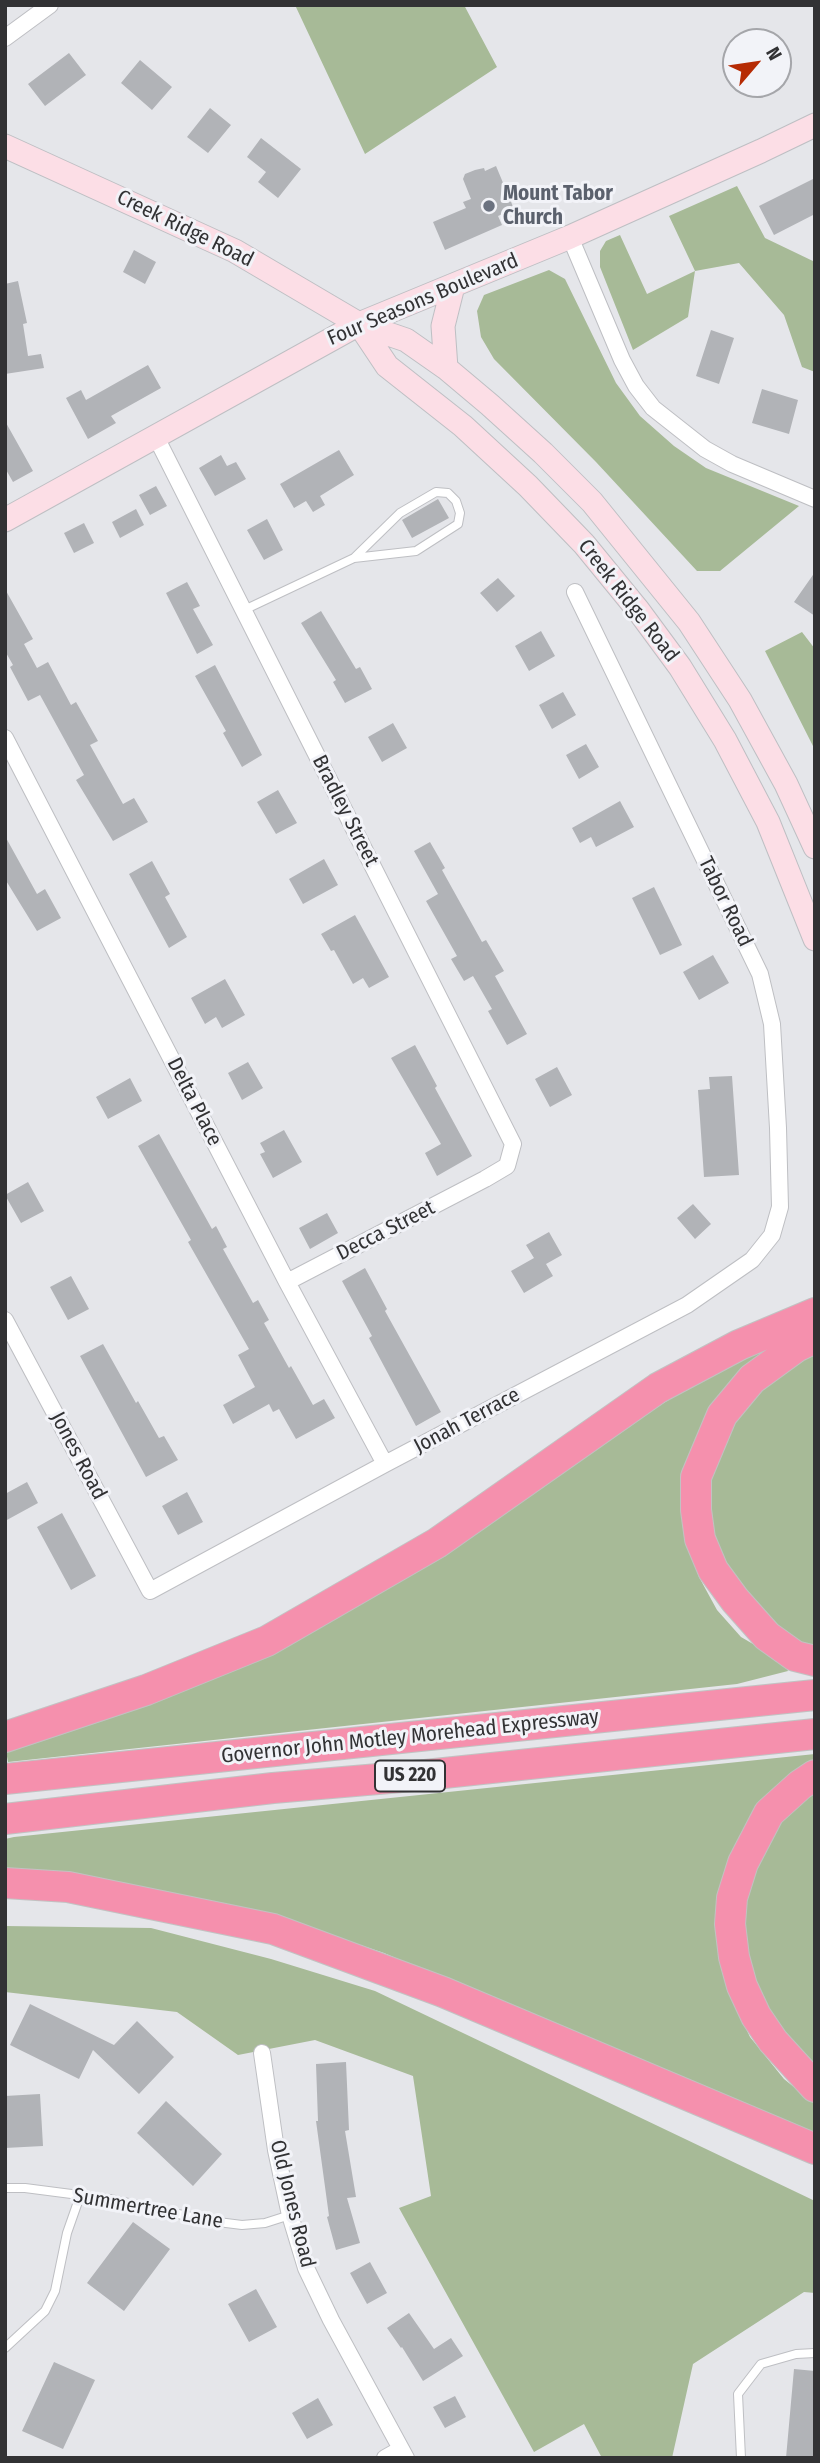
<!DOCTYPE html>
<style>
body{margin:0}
#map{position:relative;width:820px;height:2463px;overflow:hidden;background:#e5e6ea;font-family:"Fira Sans Condensed",sans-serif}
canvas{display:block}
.frame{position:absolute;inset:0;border:7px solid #323234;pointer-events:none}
.north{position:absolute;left:722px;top:28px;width:70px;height:70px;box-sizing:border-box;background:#f2f3f8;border:2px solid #a5a6aa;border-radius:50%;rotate:61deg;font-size:19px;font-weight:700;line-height:28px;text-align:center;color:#323234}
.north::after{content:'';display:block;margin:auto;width:24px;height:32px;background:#b62b04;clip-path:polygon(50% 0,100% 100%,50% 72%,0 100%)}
</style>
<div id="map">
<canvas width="820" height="2463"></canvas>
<div class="frame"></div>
<div class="north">N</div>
</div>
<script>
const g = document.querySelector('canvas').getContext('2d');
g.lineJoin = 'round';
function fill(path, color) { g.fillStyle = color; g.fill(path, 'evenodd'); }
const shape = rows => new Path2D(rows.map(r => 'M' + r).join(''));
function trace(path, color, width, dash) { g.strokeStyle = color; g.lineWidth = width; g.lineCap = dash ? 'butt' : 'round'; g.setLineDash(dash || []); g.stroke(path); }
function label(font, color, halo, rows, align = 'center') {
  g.font = font + ' "Fira Sans Condensed",sans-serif'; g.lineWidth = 6; g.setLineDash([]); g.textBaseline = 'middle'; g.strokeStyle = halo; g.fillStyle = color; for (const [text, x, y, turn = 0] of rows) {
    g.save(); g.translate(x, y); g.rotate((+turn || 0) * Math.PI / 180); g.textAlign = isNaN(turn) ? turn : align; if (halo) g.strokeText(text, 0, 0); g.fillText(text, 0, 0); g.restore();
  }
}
fill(shape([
 [295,5,464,5,497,67,365,154],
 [737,186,765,238,815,262,815,372,802,367,784,315,739,263,695,271,688,317,633,350,600,267,600,251,606,241,620,235,647,294,695,271,669,216],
 [549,270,565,279,616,383,640,416,674,446,706,468,799,506,720,571,697,571,596,462,494,359,481,337,477,311,484,295],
 [802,632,815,649,815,750,765,651],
 [813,1325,723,1396,700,1428,689,1463,687,1541,699,1577,717,1610,741,1637,784,1662,788,1671,737,1684,8,1762,6,1751,94,1723,624,1429,691,1385],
 [815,1352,815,1649,798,1644,728,1581,709,1525,709,1488,717,1453,736,1416,759,1391],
 [815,1754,815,1765,761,1805,731,1997,750,2037,784,2079,815,2104,815,2139,384,1953,288,1921,5,1873,5,1839,14,1837],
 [815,1791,815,2069,767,2013,748,1971,742,1930,748,1889,766,1844,791,1808],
 [5,1926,151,1928,271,1959,375,1991,815,2201,815,2293,804,2292,693,2364,672,2458,602,2458,584,2424,534,2452,399,2208,431,2196,413,2076,315,2040,238,2055,177,2012,5,1992]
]), '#a7ba97');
fill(shape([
 [69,53,86,75,45,106,28,84],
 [140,60,172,87,152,110,121,83],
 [210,108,231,125,208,153,187,137],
 [261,138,301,169,278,198,258,182,266,172,247,157],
 [496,166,514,209,498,216,502,225,445,250,433,222,466,208,463,202,471,199,463,179,465,174,475,170,484,168,485,171],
 [815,178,815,214,774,235,759,206],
 [134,250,156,262,145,284,123,272],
 [18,281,27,323,23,324,28,356,41,354,44,368,5,374,5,284],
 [711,330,734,338,719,384,696,376],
 [148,365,161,388,111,416,116,423,88,439,66,398,81,390,86,400],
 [762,389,798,400,789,434,752,423],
 [5,421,33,471,13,482,5,468],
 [339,450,354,475,320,496,325,505,313,512,306,501,294,508,280,484],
 [221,455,227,466,236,462,246,479,215,496,199,468],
 [156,486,167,506,150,515,139,495],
 [438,499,449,518,412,538,402,520],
 [136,509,144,525,120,538,112,522],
 [267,519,283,550,264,560,247,530],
 [84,523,94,543,74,553,64,533],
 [815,572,815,616,794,602],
 [498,578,515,596,497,612,480,593],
 [187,582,200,606,193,609,213,645,197,654,166,593],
 [5,589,33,639,24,644,37,668,48,662,71,705,76,702,98,741,90,745,123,804,134,798,148,822,113,841,76,780,84,775,40,695,28,701,10,667,13,665,5,651],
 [321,611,356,669,360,667,372,689,345,703,333,682,336,680,301,623],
 [541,631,555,656,529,671,515,646],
 [215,665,262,755,242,767,223,733,226,731,195,676],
 [563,692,576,715,552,729,539,705],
 [393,723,407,748,382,762,368,737],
 [586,744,599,767,579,779,566,755],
 [278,790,297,823,276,834,257,802],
 [620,801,634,827,596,847,591,837,580,843,572,828],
 [5,836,37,894,45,889,61,918,37,931,5,879],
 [430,842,445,868,442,870,482,942,486,940,504,971,495,976,527,1034,507,1045,488,1011,492,1009,473,976,464,981,451,959,457,956,426,901,438,894,414,851],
 [324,859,338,885,303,904,289,879],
 [152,861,170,894,165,897,187,937,169,948,129,874],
 [654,887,682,945,660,955,632,898],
 [355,915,389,977,369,988,363,978,353,984,334,950,331,951,321,934],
 [713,955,729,983,699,1000,683,972],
 [225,979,245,1015,222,1028,216,1017,205,1024,191,998],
 [415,1045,437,1086,435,1088,472,1156,437,1176,425,1153,441,1144,391,1058],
 [248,1062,263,1088,242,1100,228,1073],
 [557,1067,572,1095,550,1107,535,1079],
 [732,1076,739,1175,704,1177,698,1090,710,1089,709,1077],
 [130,1078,142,1101,108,1119,96,1097],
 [284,1130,302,1162,273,1178,260,1154,265,1152,260,1143],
 [159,1134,212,1229,216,1226,227,1247,223,1249,253,1303,258,1300,269,1320,264,1323,289,1368,291,1366,313,1405,324,1399,335,1418,296,1439,279,1409,273,1412,269,1404,233,1424,223,1405,255,1387,238,1355,249,1349,188,1242,191,1240,138,1146],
 [28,1182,44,1211,21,1223,5,1195],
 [693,1204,711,1224,695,1239,677,1218],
 [327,1213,338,1233,310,1249,299,1228],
 [549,1232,562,1255,546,1264,553,1276,524,1293,511,1271,534,1258,526,1245],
 [365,1268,387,1309,385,1311,441,1412,416,1426,369,1338,372,1336,342,1281],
 [71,1276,89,1309,68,1320,50,1287],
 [103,1344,136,1403,138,1401,159,1438,164,1436,178,1460,146,1477,80,1356],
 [27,1482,38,1503,5,1521,5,1494],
 [187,1492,203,1522,178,1535,162,1506],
 [62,1513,96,1576,71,1590,37,1527],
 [30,2004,114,2045,137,2021,174,2057,139,2094,93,2050,79,2079,10,2045],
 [346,2062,349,2130,345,2131,356,2197,347,2198,360,2243,336,2250,327,2217,329,2216,316,2121,318,2121,316,2064],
 [40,2094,43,2146,5,2148,5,2096],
 [166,2101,222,2154,193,2186,137,2133],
 [133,2222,170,2249,124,2311,87,2283],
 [370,2262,387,2293,367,2304,350,2273],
 [256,2289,277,2327,249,2342,228,2304],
 [409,2313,434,2349,451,2338,463,2356,423,2381,402,2347,401,2348,387,2328],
 [54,2362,95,2380,63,2449,22,2431],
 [794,2369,815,2371,815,2458,786,2458],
 [455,2396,466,2417,445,2428,433,2407],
 [318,2398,333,2425,307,2439,292,2413]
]), '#b1b3b7');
const lane = shape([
 [244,610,354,558,416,551,458,524,460,513,456,501,448,493,436,492,400,513,354,558],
 [5,2188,25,2188,110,2199,210,2221,242,2225,265,2223,290,2215],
 [5,2348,45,2311,55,2291,67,2233,80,2196],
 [741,2458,738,2394,761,2364,796,2354,815,2353]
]);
const street = shape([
 [5,38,50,5],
 [570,237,622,360,636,386,653,408,705,449,732,464,815,499],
 [155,435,513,1144,507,1166,485,1179,287,1282],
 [5,738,287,1282,385,1464],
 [5,1320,150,1591,385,1464,687,1305,752,1260,772,1235,780,1207,778,1128,772,1024,760,974,575,592],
 [262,2053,276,2150,290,2215,306,2268,331,2320,406,2458],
 [385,2458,401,2449]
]);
const secondary = shape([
 [5,146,235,251,359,324,406,340,446,368,490,405,543,453,592,502,689,622,740,700,786,784,815,847],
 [359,324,387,366,463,426,528,486,584,544,638,610,680,667,725,740,768,822,815,939],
 [446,368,443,326,453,286],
 [5,520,359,324,570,237,761,151,815,125]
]);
const highway = shape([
 [815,1338,796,1347,752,1379,722,1415,696,1477,696,1510,700,1539,713,1570,735,1600,767,1636,795,1656,815,1661],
 [5,1737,146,1690,267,1641,437,1543,658,1388,739,1345,815,1313],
 [815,1775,800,1785,769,1813,743,1863,732,1898,730,1924,734,1957,742,1986,756,2016,773,2041,815,2087],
 [5,1779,815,1695],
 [5,1819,273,1788,425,1775,815,1734],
 [5,1883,68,1887,273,1929,443,1992,815,2149]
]);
trace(lane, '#bebfc3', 10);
trace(street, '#bebfc3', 18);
trace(secondary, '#bebfc3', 25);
trace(highway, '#c2c2c2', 32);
trace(lane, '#fff', 8);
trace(street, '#fff', 16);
trace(secondary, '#fcdee6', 23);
trace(highway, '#f590ad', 30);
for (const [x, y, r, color] of [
 [489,206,7,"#6b7280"]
]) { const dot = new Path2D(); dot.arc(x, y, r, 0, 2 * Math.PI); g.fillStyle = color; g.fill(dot); trace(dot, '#f2f3f8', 2.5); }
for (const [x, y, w] of [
 [410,1776,70]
]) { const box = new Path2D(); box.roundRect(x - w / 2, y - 15.5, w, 31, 5); g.fillStyle = '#f2f3f8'; g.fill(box); trace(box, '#323234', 2); }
label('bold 19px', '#323234', null, [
 ["US 220",410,1776]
]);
label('bold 21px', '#5b616d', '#f2f3f8', [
 ["Mount Tabor",503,194],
 ["Church",503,218]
], 'left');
label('21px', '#323234', '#f2f3f8', [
 ["Creek Ridge Road",185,229,26],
 ["Four Seasons Boulevard",423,300,-23],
 ["Creek Ridge Road",628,601,52],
 ["Bradley Street",345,811,63],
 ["Tabor Road",725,902,64],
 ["Delta Place",194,1102,63],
 ["Decca Street",386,1231,-27],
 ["Jonah Terrace",467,1421,-28],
 ["Jones Road",78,1456,62],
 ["Governor John Motley Morehead Expressway",410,1737,-6],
 ["Old Jones Road",292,2204,76],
 ["Summertree Lane",148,2209,10]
]);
</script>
